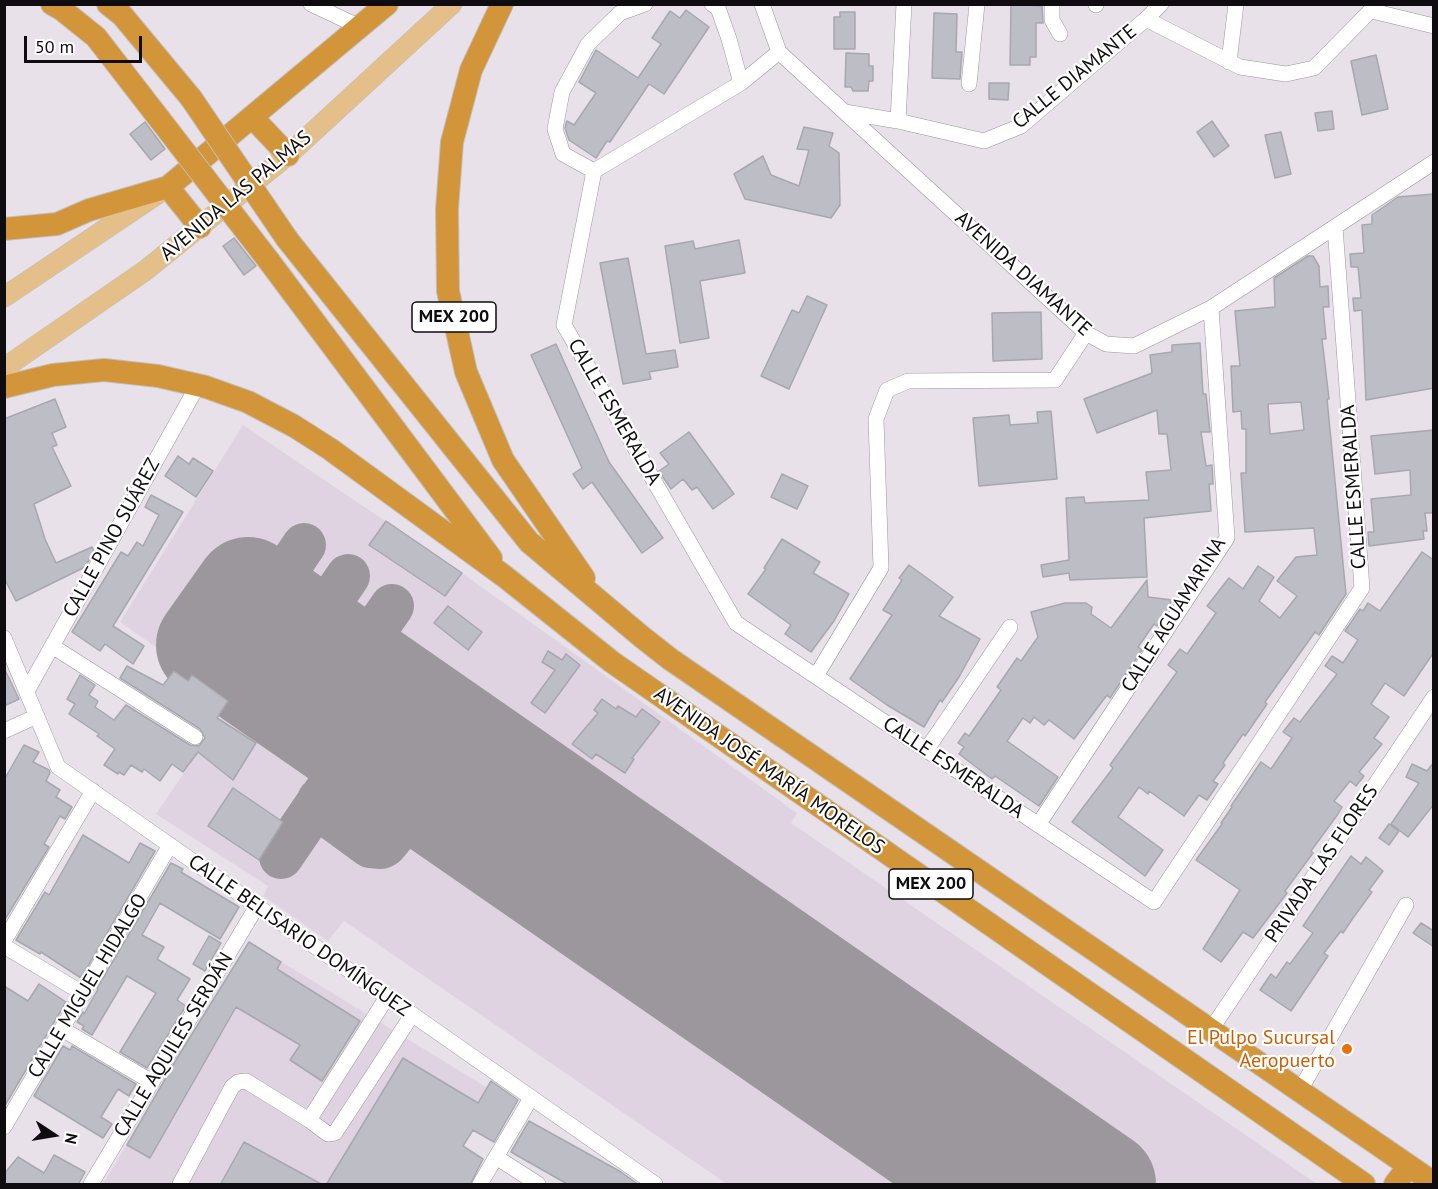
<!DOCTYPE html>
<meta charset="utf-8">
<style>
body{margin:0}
#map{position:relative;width:1438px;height:1189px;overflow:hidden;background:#e8e1e9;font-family:"PT Sans",sans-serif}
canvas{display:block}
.frame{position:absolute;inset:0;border:6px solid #0e0c0e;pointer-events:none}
.north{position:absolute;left:24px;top:1105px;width:60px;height:60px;-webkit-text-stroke:4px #fff;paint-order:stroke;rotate:102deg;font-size:16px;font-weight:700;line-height:24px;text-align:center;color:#0e0c0e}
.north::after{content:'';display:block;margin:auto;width:21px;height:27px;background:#0e0c0e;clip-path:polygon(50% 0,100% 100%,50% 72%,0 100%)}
.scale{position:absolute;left:24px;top:36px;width:118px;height:27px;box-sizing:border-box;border:3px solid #0e0c0e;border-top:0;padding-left:8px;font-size:18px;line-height:21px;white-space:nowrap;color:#0e0c0e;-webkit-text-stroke:4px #fff;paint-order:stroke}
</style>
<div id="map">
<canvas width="1438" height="1189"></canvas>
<div class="frame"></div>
<div class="north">N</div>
<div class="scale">50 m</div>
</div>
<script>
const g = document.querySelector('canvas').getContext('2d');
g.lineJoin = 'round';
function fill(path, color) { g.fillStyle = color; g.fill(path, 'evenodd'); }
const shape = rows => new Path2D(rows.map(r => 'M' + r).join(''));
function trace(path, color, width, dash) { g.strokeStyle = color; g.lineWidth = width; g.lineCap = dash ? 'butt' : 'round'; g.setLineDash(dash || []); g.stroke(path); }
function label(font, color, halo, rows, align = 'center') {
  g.font = font + ' "PT Sans",sans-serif'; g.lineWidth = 4.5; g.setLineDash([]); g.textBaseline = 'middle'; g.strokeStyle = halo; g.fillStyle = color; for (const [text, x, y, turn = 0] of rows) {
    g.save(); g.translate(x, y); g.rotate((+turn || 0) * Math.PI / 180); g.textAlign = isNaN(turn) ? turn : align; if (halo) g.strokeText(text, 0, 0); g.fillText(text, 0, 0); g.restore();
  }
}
fill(shape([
 [243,425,462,573,797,813,791,823,1317,1184,727,1184,344,921,328,941,263,896,268,886,156,814,233,701,120,622],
 [249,942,486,1087,428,1184,103,1184]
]), '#dfd3e1');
trace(shape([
 [271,650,263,638,258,626,260,610,304,545],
 [316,681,310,676,303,664,302,657,305,643,309,633,348,576],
 [366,715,359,709,351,698,347,685,347,678,352,664,392,606],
 [319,800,321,808,325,813,370,846,381,847,385,845,399,828],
 [281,857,359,743,377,732,394,733]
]), '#9c979d', 44);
trace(shape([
 [987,1184,209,645,248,590,1103,1184]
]), '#9c979d', 106);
const building = shape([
 [1011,4,1042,6,1043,23,1036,23,1036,57,1030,57,1030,65,1010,65,1011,4],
 [686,10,709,27,664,94,649,84,610,142,607,141,596,158,569,140,565,128,566,123,567,121,574,125,596,93,579,82,596,50,638,78,661,44,652,38,670,11,680,18,686,10],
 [840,12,855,12,855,49,834,49,834,17,840,17,840,12],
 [934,13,957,14,956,52,962,52,960,79,932,78,934,13],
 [846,53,869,54,869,66,873,66,873,81,869,81,868,91,853,91,851,87,845,87,846,53],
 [1376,55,1388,109,1362,115,1351,61,1376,55],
 [989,83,1009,83,1008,100,989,99,989,83],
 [1332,111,1334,129,1318,131,1315,113,1332,111],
 [1212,121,1229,146,1214,157,1197,132,1212,121],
 [145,122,165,149,151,160,130,134,145,122],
 [804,127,833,133,829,146,839,153,840,205,831,218,745,199,734,174,763,156,771,175,799,186,809,150,797,149,804,127],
 [1281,132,1291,174,1275,178,1265,135,1281,132],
 [1434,194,1434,388,1366,400,1362,310,1354,311,1353,298,1361,298,1358,267,1351,267,1350,254,1364,253,1362,225,1372,224,1372,215,1398,197,1434,194],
 [234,238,256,266,244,275,223,246,234,238],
 [739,240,745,273,700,281,709,338,680,343,665,246,693,241,695,249,739,240],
 [1308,256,1313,256,1319,266,1320,287,1328,286,1329,307,1323,307,1326,339,1322,339,1329,399,1327,399,1346,594,1319,635,1315,632,1265,702,1267,704,1245,736,1243,734,1223,763,1225,765,1213,781,1218,784,1207,800,1199,795,1184,816,1149,791,1148,794,1139,787,1118,817,1163,850,1145,876,1072,822,1113,768,1110,765,1177,672,1168,665,1180,649,1187,654,1216,613,1207,606,1229,578,1243,589,1258,566,1274,577,1259,601,1280,618,1297,596,1277,581,1296,557,1317,555,1314,528,1245,532,1241,473,1246,473,1246,429,1242,429,1241,411,1233,412,1231,366,1240,366,1235,311,1275,307,1274,278,1308,256],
 [1301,402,1304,430,1270,434,1268,404,1301,402],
 [628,258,646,354,675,350,678,367,649,372,651,379,623,384,600,263,628,258],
 [807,296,827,305,789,389,761,376,792,310,799,313,807,296],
 [1041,312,1042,359,993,361,992,313,1041,312],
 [1200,343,1203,394,1206,394,1210,432,1201,432,1206,466,1212,465,1213,484,1209,484,1211,511,1144,518,1147,577,1070,580,1069,573,1043,577,1041,565,1069,560,1066,498,1084,497,1085,503,1149,500,1146,472,1171,470,1167,434,1159,434,1157,410,1097,433,1084,399,1152,373,1150,355,1172,352,1172,345,1200,343],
 [556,344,609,462,663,538,642,553,592,482,583,489,573,474,582,468,531,355,556,344],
 [55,399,66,427,52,433,57,445,52,447,71,486,34,504,45,539,56,563,92,547,94,552,85,567,16,601,4,578,4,419,55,399],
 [1051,411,1057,479,979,486,973,418,1009,415,1010,425,1038,423,1037,412,1051,411],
 [1434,430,1434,513,1425,513,1427,531,1423,531,1424,539,1369,546,1368,532,1374,532,1371,499,1411,495,1410,470,1375,474,1371,436,1434,430],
 [689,432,734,494,713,509,697,487,692,490,683,479,671,489,659,471,669,464,660,453,689,432],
 [178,456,189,464,193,458,213,471,196,497,165,476,178,456],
 [782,474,808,486,797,509,771,497,782,474],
 [151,495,183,512,113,626,144,646,133,664,105,644,100,651,72,632,121,552,128,556,137,542,143,546,159,515,145,507,151,495],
 [386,521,462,573,445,596,369,545,386,521],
 [782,539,820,562,813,573,849,594,834,621,811,652,785,634,791,625,748,594,766,569,764,568,782,539],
 [1422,552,1434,560,1434,652,1404,696,1385,683,1371,704,1389,717,1374,738,1382,744,1359,772,1364,776,1356,786,1350,781,1334,801,1342,807,1338,814,1311,851,1313,853,1285,891,1287,893,1253,938,1243,932,1221,962,1203,949,1240,890,1196,860,1222,824,1221,823,1232,807,1231,806,1261,762,1271,769,1292,738,1283,732,1294,718,1300,722,1337,674,1325,666,1332,656,1343,663,1358,640,1345,631,1360,609,1363,611,1368,603,1380,611,1422,552],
 [909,565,953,597,939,616,980,639,959,677,942,702,940,700,924,727,887,705,850,679,892,615,883,610,902,580,899,578,909,565],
 [1147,580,1148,597,1172,600,1157,626,1154,624,1138,647,1142,650,1110,698,1107,695,1074,739,1049,720,1044,725,1034,717,1030,723,1023,718,1007,741,1058,777,1039,806,995,776,992,779,959,754,964,747,958,743,965,733,969,736,1001,690,997,687,1017,658,1021,661,1038,637,1031,612,1065,603,1086,603,1092,607,1091,614,1111,628,1147,580],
 [448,606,482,632,468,650,434,623,448,606],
 [548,651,562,660,566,654,580,665,545,713,531,703,555,670,542,662,548,651],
 [127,666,163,685,174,671,188,681,192,675,228,701,217,718,256,743,233,780,198,752,183,772,172,764,160,781,144,769,142,772,131,765,124,775,119,772,118,774,104,765,115,749,97,736,99,734,69,714,75,704,67,699,80,675,95,685,89,695,98,701,95,707,114,720,126,705,190,745,199,746,205,738,200,729,120,678,127,666],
 [4,668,19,699,4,706,4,668],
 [602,699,616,709,618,706,636,717,642,709,660,722,632,758,634,759,625,773,596,754,592,759,572,744,598,713,594,710,602,699],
 [24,745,39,752,33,762,49,770,50,773,46,781,60,790,56,797,72,807,65,819,60,816,44,844,49,847,4,921,4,780,24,745],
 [1434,762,1434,804,1408,837,1391,824,1419,783,1406,777,1412,764,1427,771,1434,762],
 [233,788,283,822,259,860,208,826,233,788],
 [1389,824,1399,831,1389,845,1379,838,1389,824],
 [83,835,129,863,140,843,155,851,81,978,41,952,40,954,16,940,45,892,49,895,83,835],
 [1351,856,1361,864,1366,857,1383,871,1369,890,1372,892,1353,918,1343,933,1341,931,1324,953,1328,956,1291,1011,1260,990,1271,974,1276,978,1287,962,1290,964,1313,933,1303,926,1351,856],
 [171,863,183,869,181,872,239,907,220,939,160,903,142,935,164,947,157,959,190,979,177,1000,186,1006,147,1068,120,1052,156,993,127,976,92,1035,82,1029,84,1026,77,1022,83,1012,84,1014,98,989,97,988,171,863],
 [1421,923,1434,931,1434,947,1413,933,1421,923],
 [209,936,221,943,205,971,193,964,209,936],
 [249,942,281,962,277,969,360,1021,322,1081,290,1060,300,1045,236,1007,150,1158,127,1145,179,1055,249,942],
 [39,984,66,1002,4,1107,4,986,28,1001,39,984],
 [63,1046,70,1050,72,1046,136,1084,129,1096,118,1089,101,1117,112,1124,103,1138,34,1096,63,1046],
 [403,1058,478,1103,491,1081,518,1100,494,1142,473,1130,463,1146,483,1159,470,1185,326,1185,403,1058],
 [529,1121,621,1172,639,1185,569,1185,511,1152,529,1121],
 [244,1142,323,1185,220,1185,244,1142],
 [54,1155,85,1172,78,1185,4,1185,4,1174,18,1157,44,1173,54,1155]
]);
fill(building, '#bdbdc6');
trace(building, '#a7a7b0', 1.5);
const minor = shape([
 [311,4,360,27],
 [712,4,718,8,729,39,741,83],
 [762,4,779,52,1086,333,1106,344,1134,346,1211,308,1434,162],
 [1052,4,1052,20,1060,34],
 [1096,4,1096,5],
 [1372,11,1434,26],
 [1146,19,1161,4],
 [779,52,741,83,594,171,564,325,736,623,1154,902,1362,588,1335,227],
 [1229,62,1236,4],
 [969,84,977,4],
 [845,112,898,121,984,141,1021,126,1146,19,1240,67,1286,74,1314,68,1377,4],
 [898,121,904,4],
 [594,171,563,154,555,129,562,92,588,44,620,13,645,4],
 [4,638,58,767,655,1184],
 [52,646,195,737],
 [816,676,881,568,876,419,887,390,908,381,1055,380,1086,333],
 [27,691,198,385],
 [4,731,37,716],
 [927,749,1010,627],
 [1038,825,1227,538,1211,308],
 [4,941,93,791],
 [4,946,84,994],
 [62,1029,152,1082],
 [1210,1031,1434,697],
 [1299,1092,1406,905],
 [309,1120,387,997],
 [4,1127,170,845],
 [496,1157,538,1184],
 [91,1184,257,906],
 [180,1184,232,1087,238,1082,246,1081,309,1120,328,1134,335,1133,412,1015],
 [480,1184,531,1098]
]);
const major = shape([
 [4,297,159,193],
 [4,368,146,270,288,155,452,4]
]);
const highway = shape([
 [52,4,61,9,96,37,161,121],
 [108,4,122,15,191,98],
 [502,4,471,70,452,142,447,209,448,291,466,372,503,460,584,578],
 [252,117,288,155],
 [168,187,200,227],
 [4,229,57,224,89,210,168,187,387,4],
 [287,239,529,542,642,637,670,659,1434,1183],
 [269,261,491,558],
 [4,387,53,375,104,370,158,376,206,387,248,402,294,426,330,449,504,576,612,662,1364,1184],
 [1395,1184,1409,1166]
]);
trace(minor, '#9b969d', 16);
trace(major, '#c0c0c0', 21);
trace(highway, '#c0c0c0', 24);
trace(minor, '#fff', 15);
trace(major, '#e5bf89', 20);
trace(highway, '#d3953a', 22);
const highwayBridge = shape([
 [191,98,287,239],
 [161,121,269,261]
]);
trace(highwayBridge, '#c0c0c0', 24, []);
trace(highwayBridge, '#d3953a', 22);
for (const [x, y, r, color] of [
 [1347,1049,6,"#e8710a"]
]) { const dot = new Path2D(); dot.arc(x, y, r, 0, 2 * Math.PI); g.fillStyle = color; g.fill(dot); trace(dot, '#fff', 2); }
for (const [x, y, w] of [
 [454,317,84],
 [931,884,84]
]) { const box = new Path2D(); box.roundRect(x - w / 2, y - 15, w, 30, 4.5); g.fillStyle = '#fff'; g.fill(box); trace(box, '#0e0c0e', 1.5); }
label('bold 18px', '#0e0c0e', null, [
 ["MEX 200",454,317],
 ["MEX 200",931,884]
]);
label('20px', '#0e0c0e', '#fff', [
 ["CALLE DIAMANTE",1075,77,-39],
 ["AVENIDA LAS PALMAS",236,196,-40],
 ["AVENIDA DIAMANTE",1023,274,42],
 ["CALLE ESMERALDA",614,412,60],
 ["CALLE ESMERALDA",1354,487,-94],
 ["CALLE PINO SUÁREZ",112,538,-61],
 ["CALLE AGUAMARINA",1174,615,-58],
 ["CALLE ESMERALDA",953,768,34],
 ["AVENIDA JOSÉ MARÍA MORELOS",769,771,35],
 ["PRIVADA LAS FLORES",1322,864,-56],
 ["CALLE BELISARIO DOMÍNGUEZ",299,936,35],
 ["CALLE MIGUEL HIDALGO",88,986,-59],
 ["CALLE AQUILES SERDÁN",174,1045,-59]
]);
label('20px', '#c56008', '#fff', [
 ["El Pulpo Sucursal",1335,1038],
 ["Aeropuerto",1335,1061]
], 'right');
</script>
